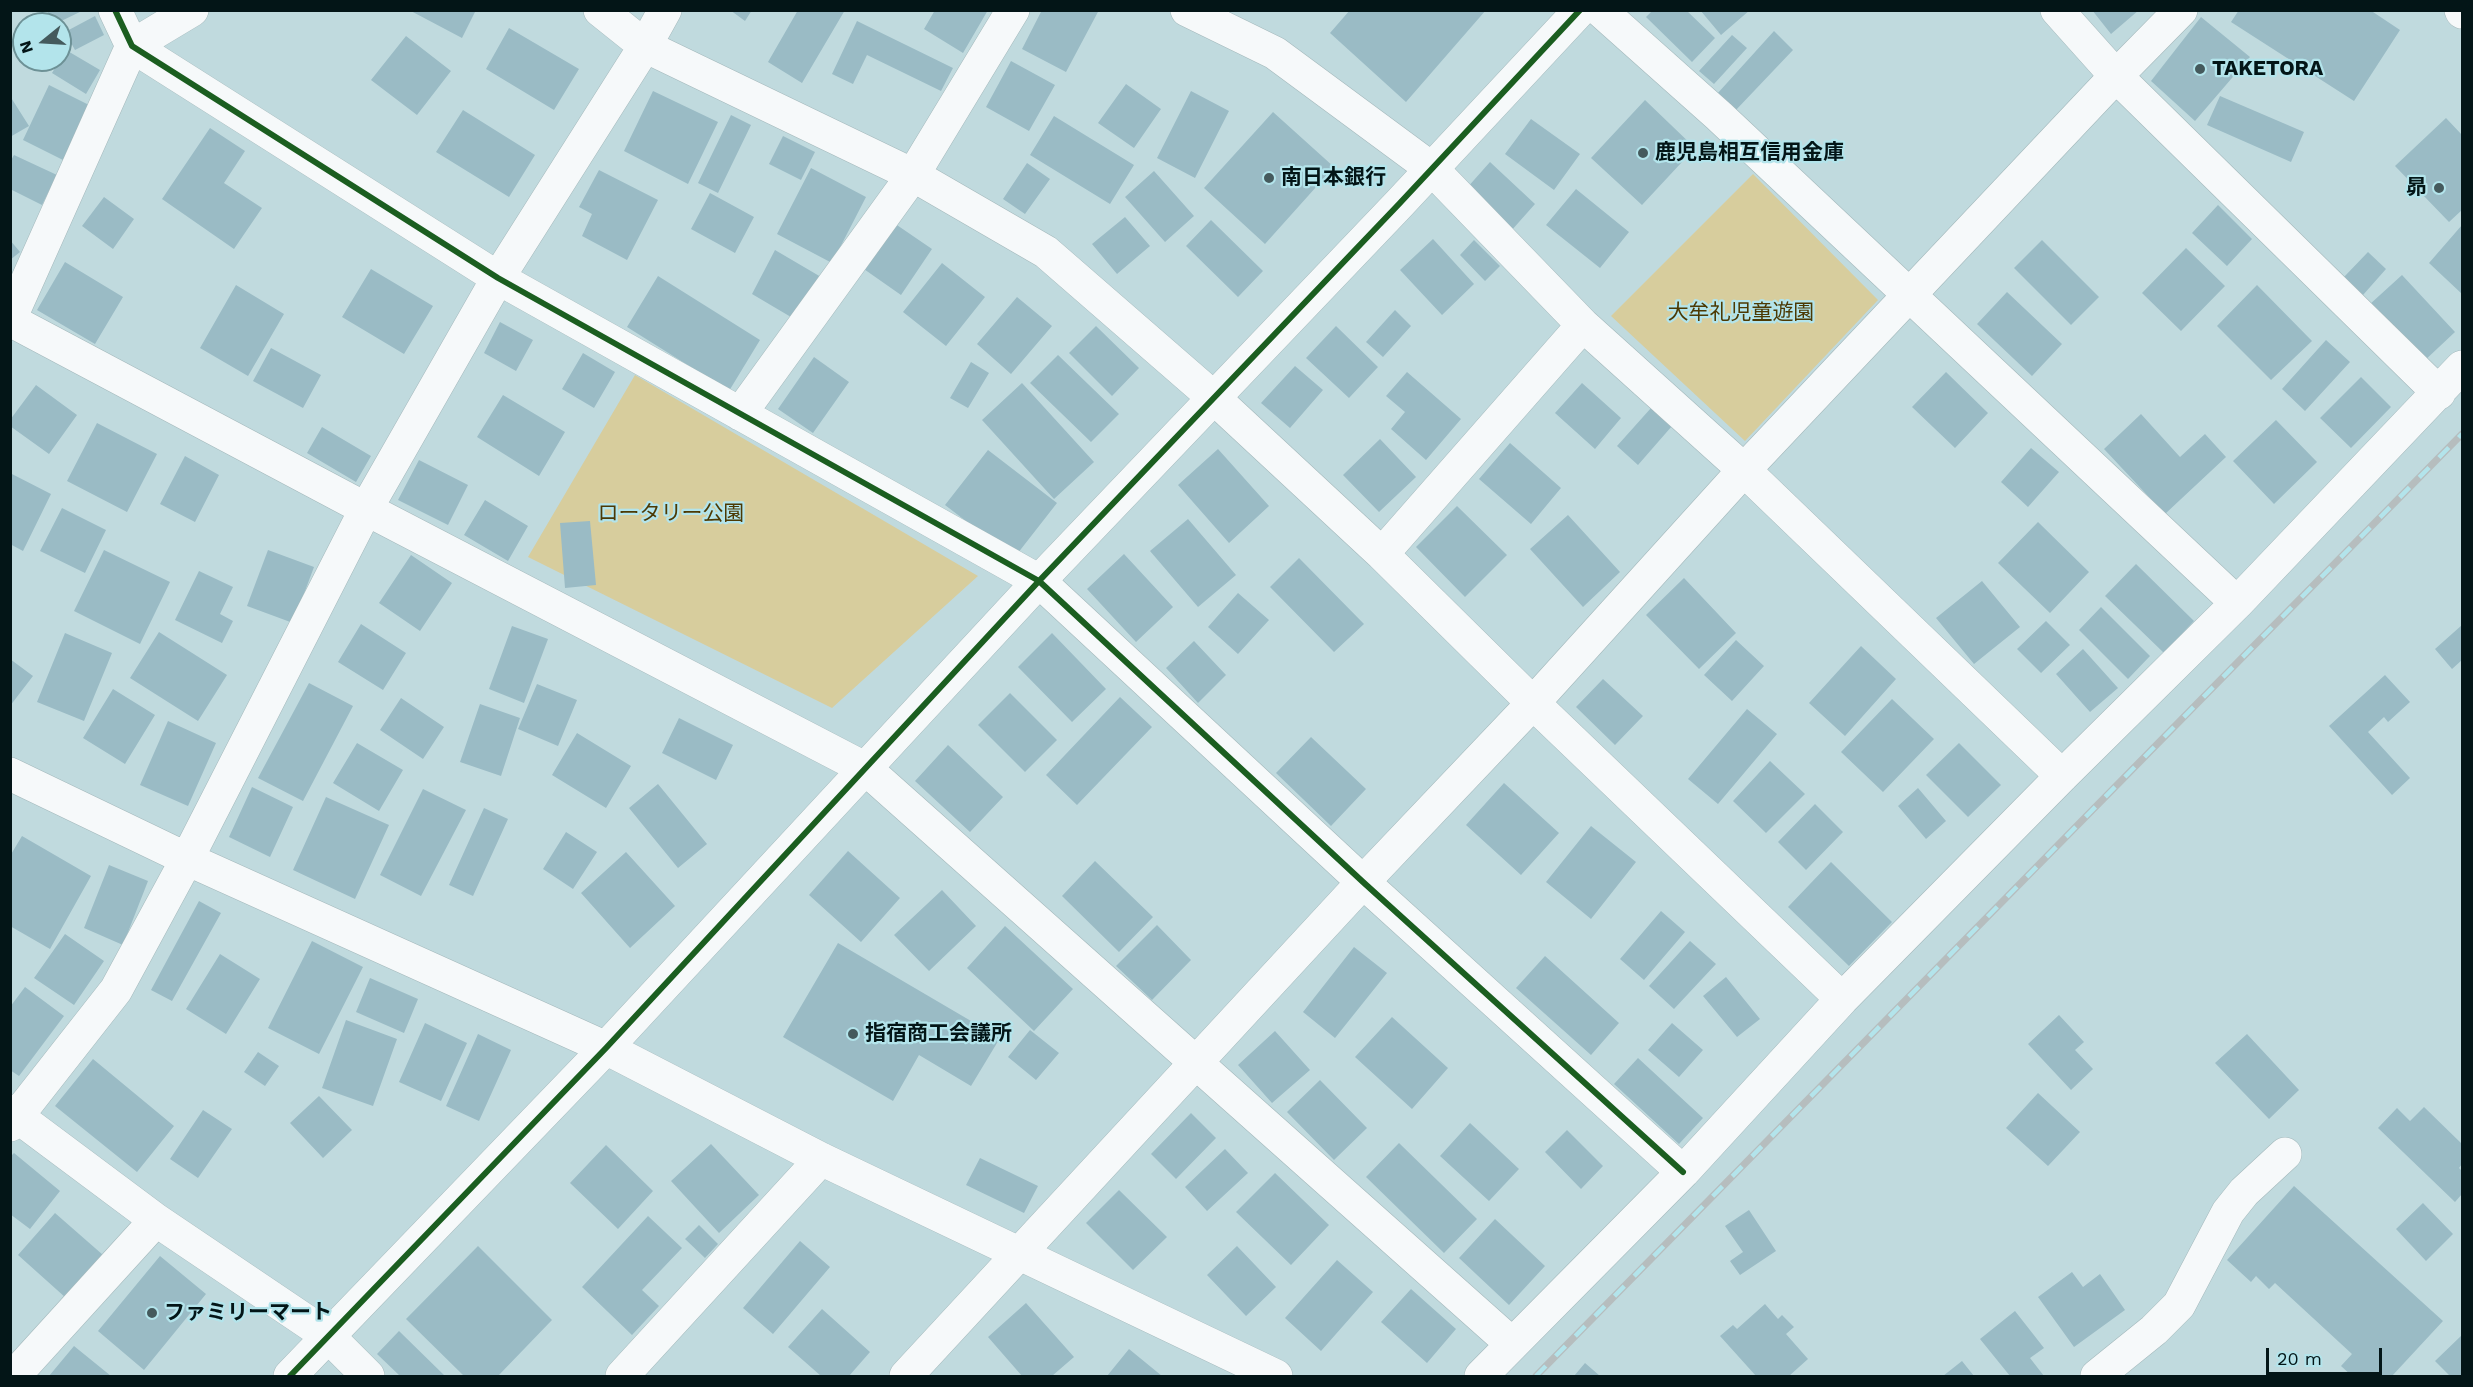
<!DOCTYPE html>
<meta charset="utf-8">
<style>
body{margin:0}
#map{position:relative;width:2473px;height:1387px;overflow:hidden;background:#c0dade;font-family:"Work Sans",sans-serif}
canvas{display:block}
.frame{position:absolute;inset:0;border:12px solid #031517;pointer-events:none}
.north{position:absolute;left:12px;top:12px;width:60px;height:60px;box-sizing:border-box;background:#b3e4eb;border:2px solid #6d9196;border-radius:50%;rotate:252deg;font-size:16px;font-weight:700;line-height:24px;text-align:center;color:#031517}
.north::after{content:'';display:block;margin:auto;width:21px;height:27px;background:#455a5d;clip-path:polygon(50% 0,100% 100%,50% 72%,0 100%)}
.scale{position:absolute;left:2266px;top:1348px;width:116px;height:27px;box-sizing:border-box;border:3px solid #031517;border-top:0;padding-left:8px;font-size:18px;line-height:21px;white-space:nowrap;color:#031517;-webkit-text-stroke:4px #b3e4eb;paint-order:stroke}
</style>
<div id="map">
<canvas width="2473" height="1387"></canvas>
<div class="frame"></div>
<div class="north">N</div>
<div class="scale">20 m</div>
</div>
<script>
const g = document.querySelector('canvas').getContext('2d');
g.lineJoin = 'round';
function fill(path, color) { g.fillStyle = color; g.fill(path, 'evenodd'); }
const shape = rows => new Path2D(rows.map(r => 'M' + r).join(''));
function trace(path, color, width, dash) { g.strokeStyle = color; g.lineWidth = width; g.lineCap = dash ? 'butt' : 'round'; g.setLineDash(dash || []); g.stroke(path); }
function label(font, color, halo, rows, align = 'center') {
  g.font = font + ' "Work Sans","Noto Sans JP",sans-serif'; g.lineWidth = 4.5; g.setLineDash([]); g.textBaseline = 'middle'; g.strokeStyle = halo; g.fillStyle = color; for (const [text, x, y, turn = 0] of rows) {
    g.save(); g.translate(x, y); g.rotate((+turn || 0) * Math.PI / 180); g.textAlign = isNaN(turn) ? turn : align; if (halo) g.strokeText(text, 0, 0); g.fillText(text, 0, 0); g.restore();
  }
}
fill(shape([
 [1753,174,1878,300,1745,441,1611,316],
 [635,375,978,576,832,708,528,557]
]), '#d7cd9d');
fill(shape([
 [47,10,84,10,55,24,53,24],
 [409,10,476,10,462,38],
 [730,10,752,10,745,21],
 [798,10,845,10,802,83,768,62],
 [935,10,988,10,963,53,924,29],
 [1042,10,1099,10,1066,72,1022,49],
 [1350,10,1486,10,1406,102,1330,33],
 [1653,10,1686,10,1715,38,1692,62,1646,17],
 [1700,10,1750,10,1721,35],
 [2092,10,2139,10,2111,34],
 [2239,10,2370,10,2400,30,2354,101,2231,22],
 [95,16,104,35,75,50,65,32],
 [2201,17,2250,57,2195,121,2151,81],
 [857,21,953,68,941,91,867,55,853,84,832,74],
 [509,28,579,69,554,110,486,69],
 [1774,31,1793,50,1735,111,1717,94],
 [1732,35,1747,48,1714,84,1699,71],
 [406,36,451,71,417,115,371,80],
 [66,50,100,70,86,94,52,73],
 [1011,61,1055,85,1029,131,986,107],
 [1126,84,1161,109,1134,148,1098,123],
 [49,85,91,106,65,161,23,140],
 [653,91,718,122,688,184,624,151],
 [1191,91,1229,111,1195,178,1157,158],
 [10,96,29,126,10,137],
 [2220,96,2304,132,2291,162,2207,125],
 [1645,100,1695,148,1642,205,1591,158],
 [463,110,535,155,509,197,436,152],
 [1273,112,1334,167,1265,244,1204,188],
 [731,115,751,125,718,193,698,183],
 [1054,116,1134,165,1110,204,1030,155],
 [2446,118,2462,135,2462,210,2449,222,2395,166],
 [1531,119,1580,154,1554,190,1505,154],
 [210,128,245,151,224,183,262,208,234,249,162,199],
 [783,136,815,152,801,180,769,164],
 [14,155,57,175,42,205,10,189,10,162],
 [1490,162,1535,204,1511,231,1466,189],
 [1027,163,1050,179,1025,214,1003,199],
 [811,168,866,197,832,263,777,234],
 [599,170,658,200,627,260,582,236,592,214,579,207],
 [1154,171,1194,216,1165,242,1125,197],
 [1576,189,1629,232,1600,268,1546,225],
 [710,193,754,217,735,253,691,229],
 [104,197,134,219,113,249,82,226],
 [2218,205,2252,239,2227,266,2192,233],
 [1125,217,1150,246,1117,274,1092,244],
 [1211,220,1263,271,1238,297,1186,246],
 [891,221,932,249,901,295,861,267],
 [2462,225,2462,294,2429,263],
 [1433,239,1474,284,1442,315,1400,270],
 [10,240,20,252,10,260],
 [1474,240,1500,266,1485,281,1460,255],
 [2042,240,2099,297,2071,325,2014,268],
 [2186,248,2225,286,2181,331,2142,293],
 [775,250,821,277,796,320,752,294],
 [2368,252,2386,269,2363,295,2344,277],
 [65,262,123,297,95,344,37,310],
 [942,263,985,297,946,346,903,312],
 [371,269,433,306,404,354,342,317],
 [2402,275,2455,332,2422,363,2369,305],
 [658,276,760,340,729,391,627,327],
 [236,285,284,314,248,376,200,348],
 [2257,285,2312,341,2271,380,2217,326],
 [2007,292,2062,344,2032,376,1977,324],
 [1017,297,1052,326,1011,374,977,344],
 [1395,310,1411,326,1383,357,1366,342],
 [500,322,533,340,516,371,484,353],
 [1096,326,1139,368,1112,396,1069,353],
 [1336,326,1378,367,1349,398,1306,358],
 [2326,340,2350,362,2305,411,2282,389],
 [271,348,321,375,303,408,253,381],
 [583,353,615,372,594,408,562,389],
 [1058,355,1119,414,1091,442,1030,383],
 [814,357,849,382,813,433,778,409],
 [971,362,989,373,968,408,950,398],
 [1295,366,1323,390,1290,428,1261,403],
 [1407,372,1461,419,1426,460,1391,429,1405,412,1386,396],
 [1946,372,1988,413,1955,448,1912,407],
 [2361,377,2391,407,2351,448,2320,418],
 [1022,383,1094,462,1054,499,982,420],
 [1582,383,1621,418,1595,449,1555,413],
 [36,385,77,415,49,454,10,426,10,420],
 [503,395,565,432,539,476,477,437],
 [1651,408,1672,426,1638,465,1617,446],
 [2141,414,2180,457,2205,434,2226,457,2165,514,2104,449],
 [2276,420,2317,462,2274,504,2233,461],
 [97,423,157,454,127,512,67,481],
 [322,427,371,456,356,482,307,453],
 [1380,439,1416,477,1379,512,1343,475],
 [1510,443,1561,488,1531,524,1479,479],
 [2031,448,2059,472,2028,507,2001,482],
 [1218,449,1269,506,1229,543,1178,485],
 [988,450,1057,503,1014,558,945,505],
 [185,456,219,475,195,522,160,504],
 [419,460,468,485,448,525,398,500],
 [10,473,51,494,23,551,10,544],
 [485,500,528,526,508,561,464,535],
 [1457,506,1507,555,1465,597,1416,547],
 [62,508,106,530,85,573,40,551],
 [1568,515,1620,572,1583,607,1530,549],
 [1188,519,1236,575,1198,607,1150,551],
 [590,521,596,585,565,588,560,523],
 [2038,522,2089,572,2050,613,1998,563],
 [104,550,170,582,140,644,74,611],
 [268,550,314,567,293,623,247,606],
 [1124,554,1173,607,1136,642,1087,589],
 [411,555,452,583,420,631,379,603],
 [1299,558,1364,624,1334,652,1270,587],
 [2136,564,2194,621,2164,653,2105,596],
 [199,571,233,587,220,614,233,621,222,643,175,620],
 [1684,578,1736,633,1699,669,1646,615],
 [1982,581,2020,627,1974,664,1936,618],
 [1238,593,1269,620,1238,654,1208,627],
 [2101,607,2150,656,2128,679,2079,630],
 [2046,621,2070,645,2041,673,2017,649],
 [361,624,406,653,383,690,338,662],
 [2462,625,2462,660,2452,669,2435,649],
 [512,626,548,639,524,703,489,689],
 [159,632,227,675,198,721,130,678],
 [65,633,112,653,84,721,37,702],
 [1052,633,1106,689,1072,722,1018,667],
 [1736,640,1764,666,1732,701,1704,675],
 [1194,641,1226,675,1198,703,1166,668],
 [1861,646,1896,679,1845,736,1809,703],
 [2083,649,2118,688,2090,712,2056,674],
 [10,659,33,676,10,706],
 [2385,675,2410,702,2388,722,2384,717,2368,732,2410,778,2392,795,2329,726],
 [1603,679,1643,716,1615,745,1576,707],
 [309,683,353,706,303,801,258,778],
 [537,684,577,700,558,746,518,729],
 [113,689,155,715,125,764,83,738],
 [1010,693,1057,740,1025,772,978,725],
 [1120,697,1152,727,1077,805,1046,775],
 [401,698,444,727,423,759,380,730],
 [1892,699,1934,739,1883,792,1841,752],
 [480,704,520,718,501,776,460,762],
 [1747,709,1777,734,1718,804,1688,779],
 [679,718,733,745,716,780,662,753],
 [168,721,216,743,188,806,140,785],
 [577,733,631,766,606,808,552,775],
 [1311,737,1366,789,1331,826,1276,773],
 [357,743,403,770,379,811,333,783],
 [1959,743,2001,785,1968,817,1926,775],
 [948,745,1003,797,970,832,915,781],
 [1770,761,1805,794,1766,833,1733,801],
 [1504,783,1559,833,1521,875,1466,825],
 [658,784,707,844,678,868,629,808],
 [252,787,293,807,270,857,229,837],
 [1918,788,1946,821,1926,839,1898,806],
 [423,789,466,810,421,896,380,875],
 [326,797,389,825,355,899,293,870],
 [1815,804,1843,832,1806,870,1778,842],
 [484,808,508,819,473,896,449,885],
 [1591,826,1636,862,1591,919,1546,882],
 [566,832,597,852,573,889,543,869],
 [22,836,91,876,50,949,10,926,10,856],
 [848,851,900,898,861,942,809,895],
 [626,852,675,906,630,948,581,893],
 [1095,861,1153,917,1119,952,1062,896],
 [1831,862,1892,922,1849,966,1788,907],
 [109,865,148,881,123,945,84,928],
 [942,890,976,926,929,971,894,935],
 [199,901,221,913,172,1001,151,990],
 [1661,911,1685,932,1644,980,1620,959],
 [1157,925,1191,960,1152,1000,1116,966],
 [1005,926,1073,989,1034,1031,967,968],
 [65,934,104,961,74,1005,34,978],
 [312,941,363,967,319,1054,268,1028],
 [1690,941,1716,964,1674,1009,1649,986],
 [838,943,1000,1038,971,1086,919,1055,893,1101,783,1037],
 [1354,947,1387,973,1335,1038,1303,1012],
 [220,954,260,979,226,1034,186,1009],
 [1545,956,1619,1023,1591,1055,1516,988],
 [1726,977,1760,1019,1737,1037,1703,996],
 [370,978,418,999,404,1033,356,1012],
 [25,987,64,1016,19,1076,10,1070,10,1007],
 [2059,1015,2084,1042,2075,1050,2093,1069,2071,1090,2028,1044],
 [1392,1017,1448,1068,1412,1109,1355,1057],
 [346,1020,397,1039,373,1106,322,1088],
 [425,1023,467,1043,441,1101,399,1082],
 [1672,1023,1703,1050,1679,1077,1648,1050],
 [1030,1030,1059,1053,1036,1080,1008,1057],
 [1275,1031,1310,1070,1272,1103,1238,1065],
 [478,1034,511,1050,479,1121,446,1106],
 [2247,1034,2299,1090,2269,1119,2215,1063],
 [258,1052,279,1066,265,1086,244,1072],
 [1638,1058,1703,1118,1679,1144,1614,1084],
 [93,1059,174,1126,137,1172,55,1106],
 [1320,1080,1367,1128,1334,1160,1287,1112],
 [2038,1093,2080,1132,2048,1166,2006,1128],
 [319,1096,352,1130,323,1158,290,1123],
 [2424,1107,2462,1144,2462,1164,2459,1168,2462,1171,2462,1194,2455,1202,2378,1128,2397,1108,2410,1121],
 [203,1110,232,1129,198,1178,170,1159],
 [1191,1113,1216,1138,1176,1179,1151,1154],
 [1470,1123,1519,1169,1489,1201,1440,1156],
 [1567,1130,1603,1166,1581,1189,1545,1152],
 [1399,1143,1477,1219,1444,1253,1366,1177],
 [711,1144,759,1195,719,1233,671,1181],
 [606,1145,653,1191,618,1229,570,1183],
 [1225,1149,1248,1173,1207,1211,1185,1187],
 [14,1153,60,1191,30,1229,10,1214,10,1157],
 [980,1158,1038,1186,1024,1213,966,1185],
 [1275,1173,1329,1225,1291,1265,1236,1212],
 [2294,1186,2443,1321,2392,1376,2377,1376,2374,1374,2372,1376,2352,1376,2341,1366,2352,1354,2275,1283,2269,1289,2256,1276,2251,1282,2227,1260],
 [1119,1190,1167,1237,1133,1270,1086,1223],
 [2423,1203,2453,1234,2426,1261,2396,1229],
 [1749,1210,1776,1251,1740,1275,1730,1261,1743,1252,1725,1226],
 [55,1213,103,1255,66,1298,18,1255],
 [648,1216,682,1248,642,1290,659,1306,632,1335,582,1287],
 [1495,1219,1545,1266,1509,1305,1459,1258],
 [699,1225,718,1244,705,1258,685,1239],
 [800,1241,830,1267,773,1334,743,1308],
 [478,1246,552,1320,498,1376,464,1376,406,1319],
 [1237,1246,1276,1287,1246,1316,1207,1275],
 [160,1256,206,1294,144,1370,98,1331],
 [1337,1260,1373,1292,1321,1351,1285,1318],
 [2072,1272,2083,1287,2100,1274,2125,1310,2074,1347,2038,1297],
 [1411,1289,1456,1329,1427,1363,1381,1322],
 [1026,1303,1074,1357,1052,1376,1022,1376,988,1337],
 [1765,1304,1778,1319,1782,1315,1794,1327,1786,1334,1808,1359,1789,1376,1756,1376,1720,1336,1733,1325,1737,1329],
 [822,1309,870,1352,849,1376,821,1376,788,1347],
 [2015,1311,2044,1348,2030,1358,2044,1376,2010,1376,1980,1339],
 [399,1331,445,1376,400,1376,377,1354],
 [2462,1335,2462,1376,2450,1376,2435,1361],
 [74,1346,111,1376,49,1376],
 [1129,1349,1162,1376,1107,1376],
 [1962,1361,1974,1376,1943,1376],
 [1585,1363,1600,1376,1574,1376]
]), '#9abbc5');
const street = shape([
 [115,10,132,46,498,278,1039,581,1363,882,1683,1172],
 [600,10,645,46,913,175,1046,252,1214,398,1382,554,1533,703,1842,999],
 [1187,10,1275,53,1432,169,1583,325,1744,470,2062,776],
 [1600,10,1719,116,2237,603],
 [2057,10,2116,76,2439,393],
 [10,319,132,46,192,10],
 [10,320,366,509,866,769,1512,1344],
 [740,414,913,175,1013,10],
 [1382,554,1583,325],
 [10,774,187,859,606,1048,821,1159,1276,1376],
 [10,1111,156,1220,328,1336,368,1376],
 [10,1125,116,990,187,859,366,509,498,278,645,46,665,10],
 [14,1376,156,1220],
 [622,1376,821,1159],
 [906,1376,1363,882,1533,703,1744,470,2116,76,2181,10],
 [1481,1376,1683,1172,1842,999,2062,776,2237,603,2462,367],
 [2097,1376,2154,1330,2179,1305,2228,1212,2244,1192,2285,1154]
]);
const secondary = shape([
 [2461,10,2462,12],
 [290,1376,606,1048,1039,581,1399,204,1580,10]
]);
trace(street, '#a3b8bb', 34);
trace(secondary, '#a3b8bb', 34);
trace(street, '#f6f9fa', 33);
trace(secondary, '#f6f9fa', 33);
const rail = shape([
 [1536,1376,2462,434]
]);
trace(rail, '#b6bdbe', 7);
trace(rail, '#b3e4eb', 4.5, [14]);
trace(shape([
 [115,10,132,46,498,278,1039,581,1363,882,1683,1172],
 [290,1376,606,1048,1039,581,1399,204,1580,10]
]), '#1b5e20', 6);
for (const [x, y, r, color] of [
 [2200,69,6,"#455a5d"],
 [1643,153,6,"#455a5d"],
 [1269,178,6,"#455a5d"],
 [2439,188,6,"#455a5d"],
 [853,1034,6,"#455a5d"],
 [152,1313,6,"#455a5d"]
]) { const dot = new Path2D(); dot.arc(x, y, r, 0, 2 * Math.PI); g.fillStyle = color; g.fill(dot); trace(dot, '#b3e4eb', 2); }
label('bold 21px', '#031517', '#b3e4eb', [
 ["TAKETORA",2212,69],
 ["鹿児島相互信用金庫",1655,153],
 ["南日本銀行",1281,178],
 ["昴",2427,188,"right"],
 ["指宿商工会議所",865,1034],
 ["ファミリーマート",164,1313]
], 'left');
label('21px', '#4c3903', '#b3e4eb', [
 ["大牟礼児童遊園",1741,313],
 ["ロータリー公園",671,514]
]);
</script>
